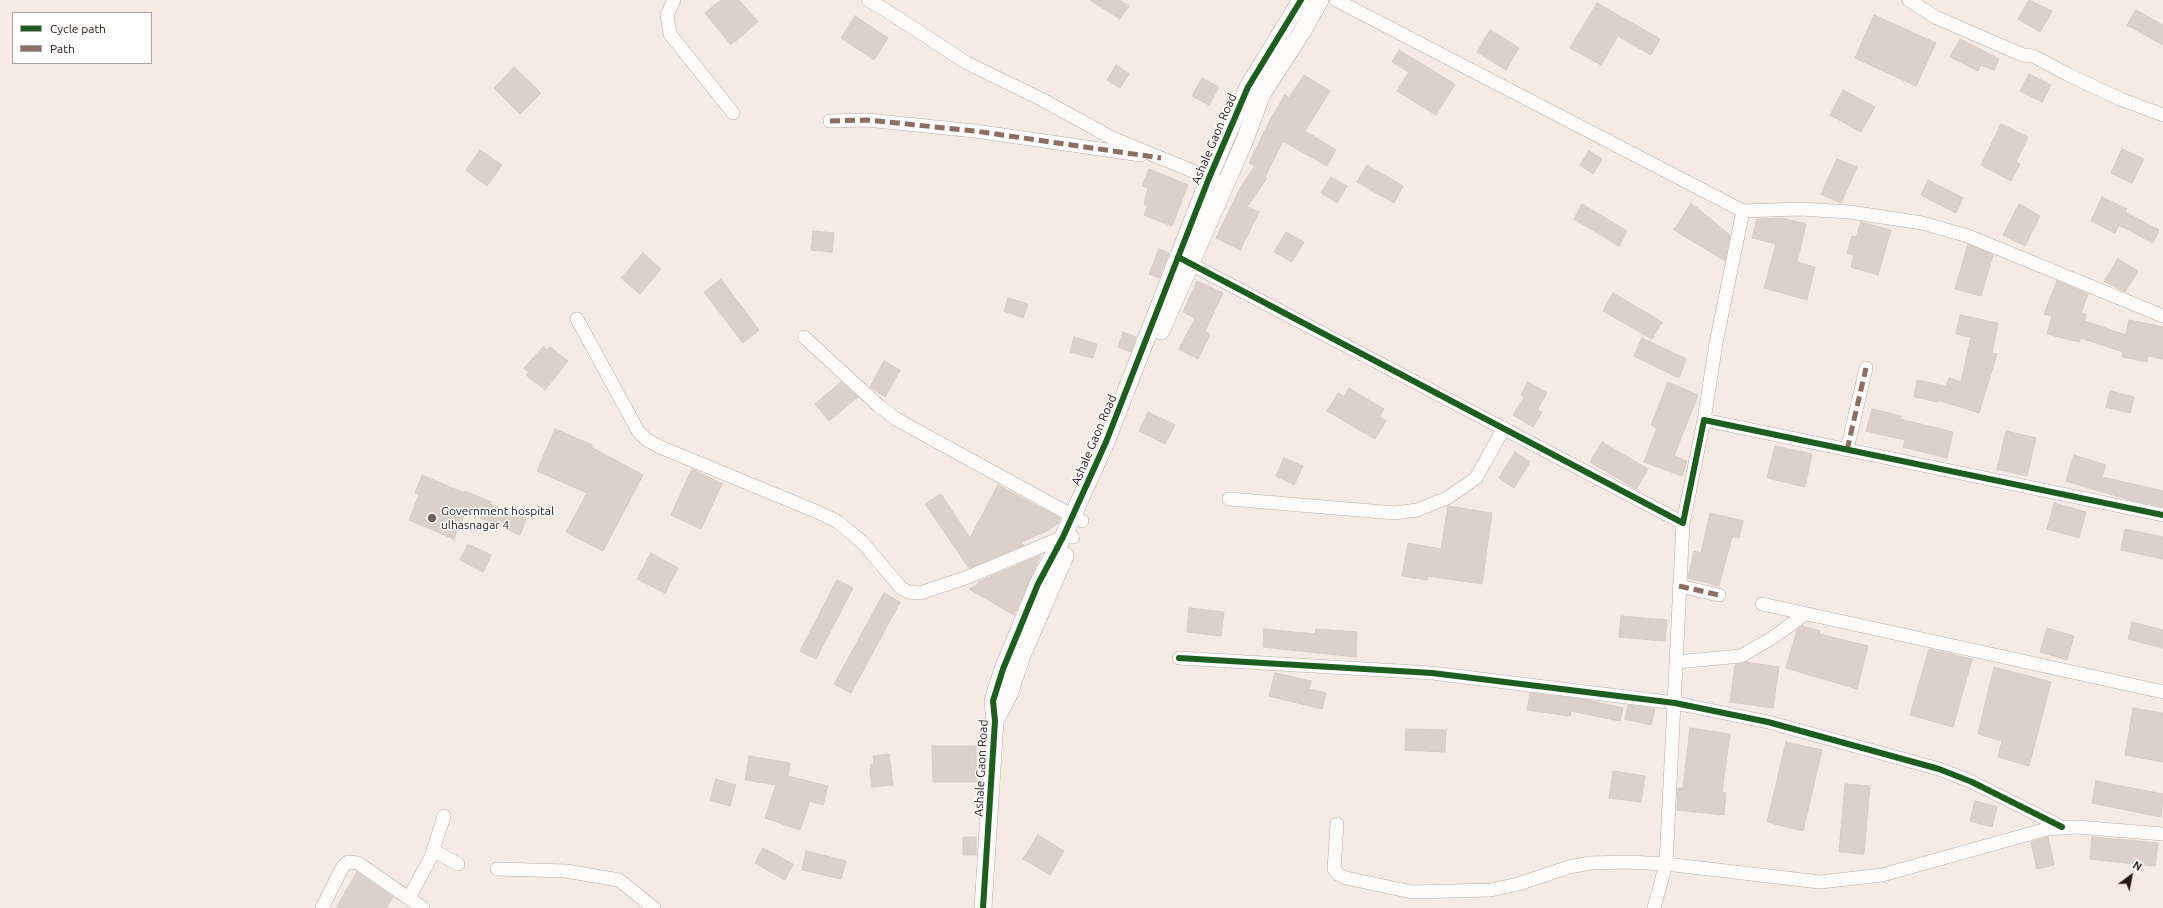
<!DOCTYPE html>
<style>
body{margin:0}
#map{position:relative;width:2163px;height:908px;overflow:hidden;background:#f5eae4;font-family:Ubuntu,sans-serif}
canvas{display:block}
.legend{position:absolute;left:12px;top:12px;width:140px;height:52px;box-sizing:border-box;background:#fff;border:1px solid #a7a3a0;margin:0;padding:5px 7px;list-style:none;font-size:12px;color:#241811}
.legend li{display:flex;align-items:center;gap:8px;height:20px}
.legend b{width:20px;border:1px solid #a7a3a0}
.north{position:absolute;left:2111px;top:856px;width:40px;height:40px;-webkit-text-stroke:3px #fff;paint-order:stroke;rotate:32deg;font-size:11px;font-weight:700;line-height:16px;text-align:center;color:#241811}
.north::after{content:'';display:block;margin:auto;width:14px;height:18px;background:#241811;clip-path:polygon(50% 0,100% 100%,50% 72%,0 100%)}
</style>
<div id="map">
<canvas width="2163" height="908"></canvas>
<ul class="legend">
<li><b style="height:5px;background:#1b5e20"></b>Cycle path</li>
<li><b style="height:5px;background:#8d6e63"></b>Path</li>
</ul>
<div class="north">N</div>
</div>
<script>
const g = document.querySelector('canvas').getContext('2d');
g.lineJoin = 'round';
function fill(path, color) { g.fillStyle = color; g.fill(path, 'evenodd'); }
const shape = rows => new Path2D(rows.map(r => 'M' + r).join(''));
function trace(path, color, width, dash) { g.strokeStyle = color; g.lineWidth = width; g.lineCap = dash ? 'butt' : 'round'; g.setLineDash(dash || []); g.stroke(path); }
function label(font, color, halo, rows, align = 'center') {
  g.font = font + ' Ubuntu,sans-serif'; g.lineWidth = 3; g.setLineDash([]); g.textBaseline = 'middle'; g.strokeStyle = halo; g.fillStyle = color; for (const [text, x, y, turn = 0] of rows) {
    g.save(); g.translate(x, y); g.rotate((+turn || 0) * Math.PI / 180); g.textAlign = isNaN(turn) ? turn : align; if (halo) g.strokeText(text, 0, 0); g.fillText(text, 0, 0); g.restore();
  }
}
const building = shape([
 [721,0,739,0,758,22,731,45,705,13,721,0],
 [1090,0,1119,0,1129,6,1120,19,1090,0],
 [2029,0,2052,11,2040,32,2018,19,2029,0],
 [1597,3,1660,39,1651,55,1618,36,1601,65,1570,48,1597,3],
 [2136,10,2163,25,2163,45,2127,25,2136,10],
 [1874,15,1936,43,1916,86,1855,58,1874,15],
 [855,16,888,38,874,60,841,38,855,16],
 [1490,30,1519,48,1506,70,1477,52,1490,30],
 [1960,39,1999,59,1994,70,1981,65,1978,71,1950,57,1960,39],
 [1399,50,1455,84,1436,115,1397,91,1409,72,1392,62,1399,50],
 [1116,65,1129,74,1120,88,1107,80,1116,65],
 [514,67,541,93,520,114,494,88,514,67],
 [2029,74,2051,85,2042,102,2020,91,2029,74],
 [1304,75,1330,91,1305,131,1336,150,1327,166,1283,141,1265,177,1267,178,1247,207,1259,212,1240,250,1216,238,1241,186,1255,166,1249,163,1271,118,1285,95,1289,98,1304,75],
 [1202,78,1219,87,1209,105,1192,96,1202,78],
 [1843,90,1875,107,1861,132,1830,115,1843,90],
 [2001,124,2028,137,2016,162,2020,164,2011,181,1981,165,2001,124],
 [2122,149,2144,159,2132,183,2111,173,2122,149],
 [480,150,502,165,487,186,466,170,480,150],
 [1589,151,1602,159,1593,174,1580,165,1589,151],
 [1837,159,1857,167,1841,203,1821,194,1837,159],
 [1367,165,1403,186,1394,203,1357,182,1367,165],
 [1149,169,1188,185,1172,226,1144,215,1148,206,1144,204,1148,188,1142,186,1149,169],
 [1331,177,1347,186,1337,203,1321,193,1331,177],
 [1928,180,1963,198,1956,213,1921,195,1928,180],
 [2102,197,2127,209,2125,212,2159,230,2153,243,2119,225,2115,233,2091,221,2102,197],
 [1691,203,1730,235,1725,261,1674,230,1691,203],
 [1582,204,1627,231,1619,246,1574,219,1582,204],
 [2019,204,2040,216,2025,246,2003,235,2019,204],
 [1782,218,1806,224,1797,262,1815,267,1807,300,1764,288,1776,244,1752,238,1757,219,1782,218],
 [1861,222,1891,230,1878,275,1851,267,1854,255,1847,253,1852,236,1856,237,1861,222],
 [813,231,834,233,832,252,811,250,813,231],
 [1286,232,1304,242,1292,262,1274,252,1286,232],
 [1968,244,1993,255,1981,296,1955,289,1968,244],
 [1159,249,1169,253,1159,278,1149,274,1159,249],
 [643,253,661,269,640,294,621,278,643,253],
 [2118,259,2138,271,2125,292,2104,281,2118,259],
 [721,279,759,330,743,343,704,292,721,279],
 [1197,281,1223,293,1205,331,1210,334,1198,359,1179,349,1195,318,1183,312,1197,281],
 [2057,281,2088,294,2081,313,2086,314,2085,321,2126,335,2129,320,2163,327,2163,359,2148,356,2147,362,2122,357,2123,352,2081,338,2079,342,2047,334,2052,316,2044,314,2057,281],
 [1613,293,1662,322,1652,339,1603,311,1613,293],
 [1008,298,1028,304,1023,318,1004,311,1008,298],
 [1960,315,1998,323,1992,353,1997,354,1979,413,1938,400,1938,402,1914,397,1917,380,1946,386,1949,378,1961,382,1971,337,1956,334,1960,315],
 [1123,332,1136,337,1131,352,1118,347,1123,332],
 [1074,337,1097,344,1093,358,1070,352,1074,337],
 [1642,338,1686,359,1679,378,1634,356,1642,338],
 [543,347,547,350,550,347,568,361,545,390,526,375,529,372,524,368,543,347],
 [884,361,900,370,885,397,870,387,884,361],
 [841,382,858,397,829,421,815,404,841,382],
 [1528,382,1547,393,1537,410,1542,412,1533,427,1513,415,1524,397,1521,395,1528,382],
 [1668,382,1698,395,1674,456,1687,461,1682,476,1644,462,1657,428,1651,425,1668,382],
 [1349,388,1384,409,1379,417,1386,421,1375,439,1327,411,1338,393,1344,397,1349,388],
 [2110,391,2134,397,2130,413,2106,407,2110,391],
 [1872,409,1901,416,1900,419,1953,432,1947,458,1903,447,1905,440,1866,431,1872,409],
 [1148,412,1175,425,1165,444,1139,431,1148,412],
 [555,429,592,445,591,447,643,475,603,551,566,532,587,493,537,471,555,429],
 [2006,431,2036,438,2027,476,1997,469,2006,431],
 [1602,442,1648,469,1636,489,1590,462,1602,442],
 [1775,446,1812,454,1805,487,1767,478,1775,446],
 [1515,452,1530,462,1514,488,1499,478,1515,452],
 [2074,455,2106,465,2102,477,2163,491,2163,507,2127,499,2066,481,2074,455],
 [1284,458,1303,466,1294,485,1276,476,1284,458],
 [692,469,722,484,701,529,671,515,692,469],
 [422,475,464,493,465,491,491,502,490,504,526,519,520,535,466,511,454,539,409,520,419,495,415,493,422,475],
 [998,485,1060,518,1058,523,1047,531,1021,542,1024,545,969,568,925,504,941,494,970,538,998,485],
 [2054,503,2086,512,2079,538,2047,529,2054,503],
 [1448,506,1492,513,1482,584,1428,576,1427,580,1402,576,1408,543,1441,549,1448,506],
 [1710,513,1743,521,1739,538,1732,537,1719,586,1688,578,1694,551,1701,553,1710,513],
 [2125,529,2163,537,2163,559,2121,550,2125,529],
 [468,544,491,555,483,572,460,560,468,544],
 [651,553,678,568,665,593,637,579,651,553],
 [1041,555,1014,615,969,589,979,584,978,582,1041,555],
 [837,580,853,588,816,659,800,651,837,580],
 [884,593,900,602,851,693,834,684,884,593],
 [1189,608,1224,612,1221,636,1187,632,1189,608],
 [1621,616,1667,620,1665,641,1619,637,1621,616],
 [2132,622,2163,630,2163,648,2128,639,2132,622],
 [1802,626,1820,631,1819,634,1868,646,1857,689,1786,668,1797,630,1802,626],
 [2047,628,2074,636,2067,660,2040,652,2047,628],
 [1264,629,1315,634,1316,629,1357,632,1356,657,1263,647,1264,629],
 [1929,649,1972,659,1953,727,1910,715,1929,649],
 [1746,662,1779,667,1773,708,1730,702,1735,665,1746,662],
 [1994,667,2051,682,2029,766,1998,757,2002,741,1978,734,1994,667],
 [1275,673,1311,681,1309,689,1326,693,1322,709,1269,696,1275,673],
 [1530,693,1587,700,1623,708,1620,721,1571,711,1570,716,1527,710,1530,693],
 [1628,705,1655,709,1651,725,1625,719,1628,705],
 [2133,708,2163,713,2163,762,2125,755,2133,708],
 [1690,728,1730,734,1722,792,1726,793,1724,815,1677,810,1678,788,1683,788,1690,728],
 [1406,729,1446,730,1445,752,1405,750,1406,729],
 [1786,742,1822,750,1803,831,1767,822,1786,742],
 [932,746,976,746,976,782,933,782,932,746],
 [889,754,893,785,872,787,870,771,871,764,874,764,873,756,889,754],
 [749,756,790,763,788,776,828,786,823,805,810,801,800,830,765,818,776,785,745,780,749,756],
 [1613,771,1645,776,1641,802,1609,798,1613,771],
 [716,779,736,785,730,806,710,800,716,779],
 [2096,781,2163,794,2161,817,2092,803,2096,781],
 [1845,784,1870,786,1864,854,1839,852,1845,784],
 [1975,801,1997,807,1992,827,1970,821,1975,801],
 [1038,835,1064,851,1050,875,1023,859,1038,835],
 [963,837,976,837,976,855,963,855,963,837],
 [2048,837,2054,865,2037,869,2031,842,2048,837],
 [2092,837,2158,843,2155,866,2090,859,2092,837],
 [763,848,793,864,785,880,755,863,763,848],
 [806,851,846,861,841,879,802,870,806,851],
 [357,872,393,897,386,908,336,908,357,872]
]);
fill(building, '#dbd0ca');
trace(building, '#d6cac4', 1);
const minor = shape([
 [674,0,667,15,670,34,733,113],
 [868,0,884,9,967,63,1041,99,1112,138,1217,181],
 [1336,0,1743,211,1716,343,1704,420],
 [1909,0,1935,17,2023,55,2033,56,2069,75,2120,99,2163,115],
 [830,121,867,120,975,131,1141,155],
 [1743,211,1800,209,1850,212,1922,223,1968,236,2163,316],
 [1183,260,1683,523,1704,420,2163,515],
 [577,319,638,431,647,440,660,447,820,513,838,522,863,543,902,589,909,592,920,593,968,577,1063,537,1073,537],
 [804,337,879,406,896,419,1082,521],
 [1847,450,1866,368],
 [1229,499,1395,513,1417,510,1447,498,1476,478,1504,428],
 [1679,586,1719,595],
 [1762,604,2163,692],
 [1179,658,1432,673,1675,703,1768,722,1939,769,1972,782,2062,827],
 [1676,662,1741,656,1772,638,1805,614],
 [1337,824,1334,869,1338,874,1346,878,1412,892,1491,890,1518,884,1569,867,1590,863,1626,862,1666,864,1820,882,1882,875,2047,829,2076,827,2163,834],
 [433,850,458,864],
 [497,869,566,871,619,880,654,908],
 [409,898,431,857,444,816],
 [322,908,342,868,348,862,358,863,423,908],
 [1654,908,1666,864,1683,523]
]);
const tertiary = shape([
 [1161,331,1244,142,1262,94,1302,32,1320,0],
 [995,721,1009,694,1021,658,1065,556],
 [983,908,995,721,993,701,1003,669,1038,584,1063,537,1106,442,1209,178,1248,87,1301,0]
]);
trace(minor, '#b8ada7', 14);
trace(tertiary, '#b8ada7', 18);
trace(minor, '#fefcfb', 13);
trace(tertiary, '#fefcfb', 17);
trace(shape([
 [830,121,867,120,975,131,1161,158],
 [1847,450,1866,368],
 [1679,586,1719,595]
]), '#8d6e63', 5, [10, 5]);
trace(shape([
 [1178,257,1683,523,1704,420,2163,515],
 [1179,658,1432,673,1675,703,1768,722,1939,769,1972,782,2062,827],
 [983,908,995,721,993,701,1003,669,1038,584,1063,537,1106,442,1209,178,1248,87,1301,0]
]), '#1b5e20', 6);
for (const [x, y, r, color] of [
 [432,518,5,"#6d625b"]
]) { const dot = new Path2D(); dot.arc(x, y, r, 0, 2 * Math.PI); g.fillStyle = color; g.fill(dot); trace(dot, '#fff', 1.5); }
label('12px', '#241811', '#fff', [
 ["Ashale Gaon Road",1214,139,-67],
 ["Ashale Gaon Road",1094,440,-67],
 ["Ashale Gaon Road",981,768,-87]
]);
label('12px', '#241811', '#fff', [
 ["Government hospital",441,511],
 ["ulhasnagar 4",441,525]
], 'left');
</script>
